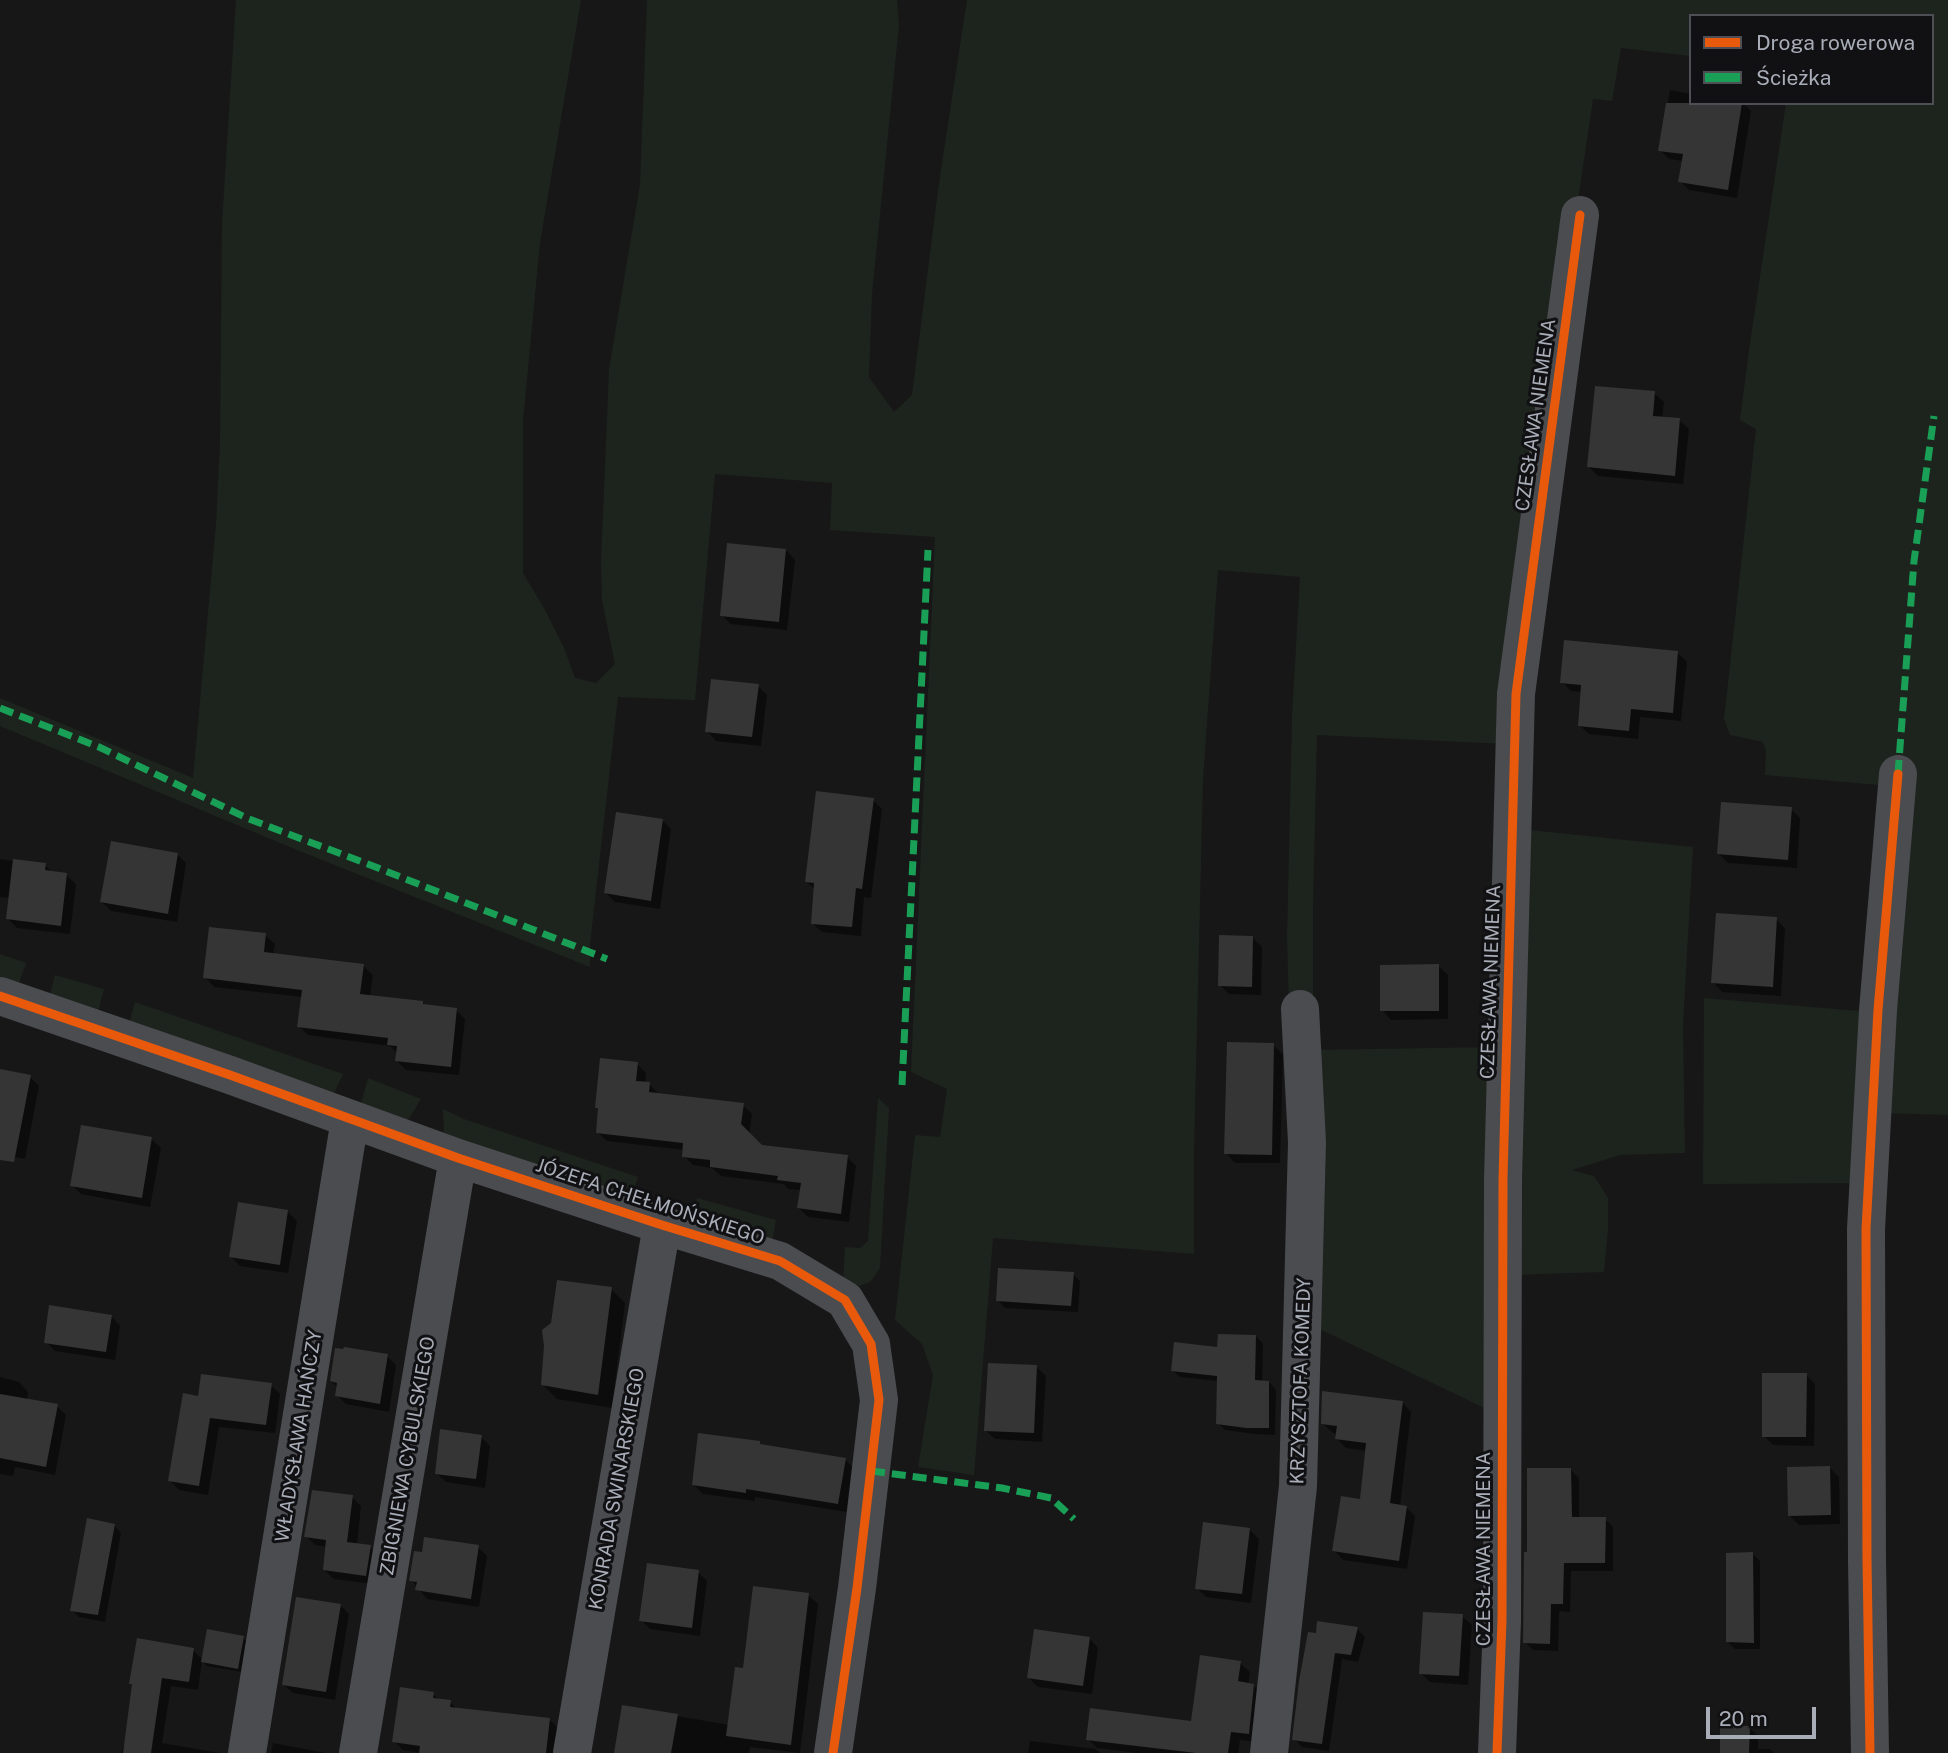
<!DOCTYPE html>
<meta charset="utf-8">
<style>
body{margin:0}
#map{position:relative;width:1948px;height:1753px;overflow:hidden;background:#171717;font-family:"Public Sans",sans-serif}
canvas{display:block}
.legend{position:absolute;left:1689px;top:14px;width:245px;height:91px;box-sizing:border-box;background:#111113;border:2px solid #4d4f55;margin:0;padding:9px 12px;list-style:none;font-size:21px;color:#a8adb8}
.legend li{display:flex;align-items:center;gap:14px;height:35px}
.legend b{width:35px;border:2px solid #4d4f55}
.scale{position:absolute;left:1706px;top:1707px;width:110px;height:32px;box-sizing:border-box;border:4px solid #a8adb8;border-top:0;padding-left:9px;font-size:21px;line-height:24px;white-space:nowrap;color:#a8adb8;-webkit-text-stroke:5px #111113;paint-order:stroke}
</style>
<div id="map">
<canvas width="1948" height="1753"></canvas>
<ul class="legend">
<li><b style="height:9px;background:#e8590c"></b>Droga rowerowa</li>
<li><b style="height:9px;background:#1a9f57"></b>Ścieżka</li>
</ul>
<div class="scale">20 m</div>
</div>
<script>
const g = document.querySelector('canvas').getContext('2d');
g.lineJoin = 'round';
function fill(path, color) { g.fillStyle = color; g.fill(path, 'evenodd'); }
const shape = rows => new Path2D(rows.map(r => 'M' + r).join(''));
function trace(path, color, width, dash) { g.strokeStyle = color; g.lineWidth = width; g.lineCap = dash ? 'butt' : 'round'; g.setLineDash(dash || []); g.stroke(path); }
function label(font, color, halo, rows, align = 'center') {
  g.font = font + ' "Public Sans",sans-serif'; g.lineWidth = 6; g.setLineDash([]); g.textBaseline = 'middle'; g.strokeStyle = halo; g.fillStyle = color; for (const [text, x, y, turn = 0] of rows) {
    g.save(); g.translate(x, y); g.rotate((+turn || 0) * Math.PI / 180); g.textAlign = isNaN(turn) ? turn : align; if (halo) g.strokeText(text, 0, 0); g.fillText(text, 0, 0); g.restore();
  }
}
fill(shape([
 [236,0,581,0,540,243,523,421,523,573,544,608,564,648,575,678,596,683,615,664,602,600,601,562,609,369,640,185,647,0,897,0,899,25,872,294,869,377,894,412,912,395,939,183,967,0,1948,0,1948,1115,1878,1113,1889,786,1765,775,1766,751,1763,742,1730,735,1724,719,1756,429,1740,420,1750,343,1786,103,1932,103,1932,16,1691,16,1691,56,1621,48,1612,101,1593,99,1512,646,1505,744,1317,735,1313,906,1313,1004,1289,1005,1287,939,1292,717,1300,577,1218,570,1203,779,1194,1150,1194,1254,993,1238,974,1475,918,1467,933,1375,922,1344,895,1320,915,1135,940,1137,947,1089,911,1072,935,537,830,530,832,483,715,474,695,700,618,697,590,944,590,967,297,850,0,726,0,698,193,778,216,524,220,443,222,223],
 [1520,829,1693,847,1683,1025,1685,1153,1620,1155,1572,1170,1594,1176,1608,1198,1608,1229,1604,1272,1511,1275],
 [0,954,26,963,18,986,0,980],
 [55,975,104,989,97,1016,49,999],
 [1704,998,1872,1012,1861,1183,1703,1184],
 [135,1002,343,1074,331,1100,128,1027],
 [1496,1047,1493,1412,1311,1325,1314,1050],
 [368,1078,421,1099,405,1125,359,1111],
 [878,1098,889,1108,880,1268,870,1282,859,1286,843,1283,845,1247,860,1248,868,1241],
 [443,1109,464,1119,638,1177,629,1203,444,1139],
 [697,1198,776,1220,771,1249,694,1224]
]), '#1d241e');
fill(shape([
 [1670,90,1691,94,1691,103,1743,103,1751,111,1737,198,1689,190,1680,181,1683,161,1669,159,1660,150],
 [1654,393,1664,402,1662,418,1679,420,1689,429,1683,484,1598,476,1589,467],
 [786,550,795,560,787,630,731,624,721,615],
 [1678,653,1687,662,1681,721,1640,717,1638,739,1589,734,1579,725,1582,692,1571,691,1562,682],
 [758,686,767,695,761,746,716,741,707,731],
 [873,800,882,809,871,898,864,897,861,936,822,932,812,923,815,890,807,882],
 [1791,809,1800,818,1797,868,1728,863,1719,854],
 [662,820,671,829,660,909,615,902,606,893],
 [177,854,186,863,177,922,111,911,102,902],
 [0,859,45,865,53,873,66,875,76,884,70,934,17,928,8,919,10,898,0,897],
 [1776,919,1785,928,1781,996,1722,992,1713,982],
 [265,935,275,944,273,955,363,966,373,975,370,997,422,1002,426,1006,456,1010,465,1019,459,1075,406,1070,397,1061,398,1054,390,1046,308,1035,299,1026,303,997,214,987,205,977],
 [1253,938,1262,947,1261,995,1229,994,1220,985],
 [1438,966,1448,975,1448,1019,1391,1020,1382,1010],
 [1273,1045,1283,1054,1280,1163,1235,1163,1226,1153],
 [637,1064,646,1073,645,1084,649,1084,658,1093,743,1105,752,1114,749,1135,761,1146,847,1157,856,1166,849,1222,808,1217,799,1208,801,1190,788,1189,784,1184,721,1176,712,1168,693,1165,684,1156,684,1150,607,1141,597,1132,600,1110,597,1107],
 [0,1071,30,1077,39,1086,25,1159,0,1154],
 [151,1139,161,1148,150,1207,81,1194,72,1185],
 [288,1212,297,1221,288,1273,240,1266,231,1257],
 [1073,1274,1080,1281,1078,1312,1005,1308,998,1300],
 [611,1289,625,1303,612,1408,557,1399,543,1385],
 [111,1316,120,1326,115,1360,55,1351,46,1342],
 [1256,1336,1263,1344,1262,1382,1269,1382,1276,1390,1275,1435,1255,1434,1225,1430,1218,1423,1218,1381,1180,1377,1172,1370,1219,1349],
 [387,1356,396,1365,389,1412,346,1404,337,1395,338,1388,331,1381],
 [1037,1367,1046,1376,1042,1442,995,1439,985,1430],
 [1806,1375,1815,1384,1814,1446,1773,1445,1764,1436],
 [0,1377,19,1382,28,1392,27,1400,57,1406,66,1415,55,1475,15,1467,13,1476,0,1474],
 [271,1385,280,1394,275,1433,219,1427,208,1495,179,1490,170,1481,199,1398],
 [1402,1402,1411,1412,1400,1506,1406,1507,1415,1516,1407,1569,1343,1560,1334,1550,1362,1501,1367,1451,1346,1448,1337,1439,1338,1434,1333,1433,1323,1424],
 [481,1437,490,1446,485,1488,446,1482,436,1473],
 [759,1443,763,1447,845,1459,854,1469,847,1512,755,1497,755,1501,703,1494,694,1485],
 [1830,1468,1839,1477,1840,1524,1799,1525,1790,1516],
 [1570,1469,1579,1478,1579,1518,1605,1519,1613,1527,1613,1571,1571,1571,1570,1612,1559,1611,1558,1651,1533,1650,1525,1642,1529,1554],
 [352,1497,361,1506,357,1545,370,1547,379,1556,374,1584,334,1579,324,1570,327,1547,315,1545,306,1536],
 [114,1525,121,1533,105,1622,79,1617,72,1610],
 [1249,1529,1259,1539,1251,1603,1206,1597,1197,1588],
 [478,1547,487,1556,479,1607,427,1599,411,1580],
 [1753,1554,1760,1561,1760,1649,1735,1649,1728,1642],
 [698,1572,707,1581,700,1636,650,1629,641,1620],
 [808,1595,818,1604,800,1753,750,1747,749,1753,616,1753,624,1707,730,1725,744,1670],
 [340,1605,349,1614,335,1700,293,1693,283,1684],
 [1462,1616,1472,1625,1468,1685,1430,1682,1421,1673],
 [1357,1629,1365,1637,1358,1662,1342,1659,1329,1751,1302,1747,1294,1739,1301,1681],
 [243,1638,247,1642,242,1672,207,1666,202,1661,198,1690,171,1686,162,1743,220,1753,122,1753,123,1746,126,1746,134,1686,131,1683,193,1650,203,1660],
 [1089,1638,1098,1648,1092,1694,1038,1687,1029,1678],
 [1240,1663,1250,1672,1248,1685,1254,1686,1263,1695,1258,1742,1240,1740,1238,1753,1137,1753,1097,1748,1088,1739,1193,1723],
 [433,1694,439,1700,450,1702,458,1710,549,1719,559,1729,556,1753,420,1753,403,1750,394,1741],
 [1749,1727,1758,1736,1758,1749,1770,1749,1774,1753,1722,1753],
 [1030,1741,1096,1749,1100,1753,1028,1753],
 [273,1743,326,1753,271,1753]
]), '#0007');
fill(shape([
 [1666,103,1742,103,1728,190,1678,182,1683,154,1658,151],
 [1595,386,1655,391,1653,416,1680,418,1675,476,1587,467],
 [727,543,786,549,779,622,720,616],
 [1564,640,1678,651,1673,713,1631,709,1629,731,1578,726,1581,685,1560,683],
 [711,679,759,684,752,737,705,732],
 [816,791,874,798,862,889,856,888,852,927,811,924,814,883,805,882],
 [1721,802,1792,807,1788,860,1717,854],
 [616,812,663,819,651,901,604,893],
 [111,841,178,853,168,914,100,902],
 [13,859,46,863,45,870,67,873,61,926,6,919],
 [1716,913,1777,917,1773,987,1711,983],
 [209,927,266,933,264,952,364,964,360,994,423,1001,423,1004,457,1008,451,1067,395,1061,397,1046,387,1045,388,1038,297,1027,302,990,203,978],
 [1219,935,1253,936,1252,987,1218,986],
 [1439,964,1439,1011,1380,1011,1380,965],
 [1227,1042,1274,1043,1272,1155,1224,1154],
 [600,1058,638,1062,636,1081,650,1082,649,1092,744,1103,741,1124,762,1145,848,1155,841,1214,797,1208,801,1183,777,1180,778,1176,710,1167,710,1160,682,1157,683,1143,596,1133,598,1108,595,1108],
 [0,1069,31,1075,14,1162,0,1160],
 [81,1125,152,1137,142,1198,70,1186],
 [238,1202,288,1210,280,1265,229,1257],
 [998,1268,1074,1272,1071,1306,996,1301],
 [557,1280,612,1287,598,1395,541,1385,544,1346,542,1330,551,1323],
 [49,1305,112,1315,106,1352,44,1343],
 [1218,1334,1256,1335,1255,1380,1269,1381,1269,1428,1246,1428,1216,1424,1217,1376,1171,1371,1174,1342,1217,1347],
 [344,1347,388,1354,380,1404,335,1396,337,1383,330,1381,335,1348,343,1349],
 [988,1363,1037,1365,1034,1433,984,1431],
 [1762,1373,1807,1373,1806,1437,1762,1437],
 [201,1374,272,1383,266,1425,210,1418,199,1486,168,1481,183,1393,198,1396],
 [1322,1391,1403,1401,1390,1503,1407,1506,1399,1561,1332,1551,1341,1496,1360,1499,1366,1443,1335,1439,1337,1426,1321,1424],
 [0,1394,58,1404,46,1467,0,1458],
 [440,1429,482,1435,476,1479,435,1474],
 [698,1433,760,1441,760,1444,846,1458,838,1504,746,1489,746,1493,692,1485],
 [1830,1466,1831,1515,1788,1516,1787,1467],
 [1527,1468,1571,1468,1572,1517,1606,1517,1605,1563,1564,1563,1563,1604,1551,1604,1550,1644,1523,1643,1524,1552,1527,1552],
 [312,1490,353,1495,347,1542,371,1545,366,1576,323,1570,326,1540,304,1537],
 [87,1518,115,1524,98,1615,70,1611],
 [1203,1522,1250,1528,1242,1594,1195,1589],
 [424,1537,479,1545,471,1599,415,1590,417,1582,409,1581,414,1551,422,1552],
 [1753,1552,1754,1643,1726,1642,1726,1553],
 [647,1563,699,1570,692,1628,639,1621],
 [753,1586,809,1593,791,1745,726,1736,735,1667,743,1668],
 [296,1597,341,1604,326,1692,282,1685],
 [1423,1612,1463,1614,1459,1676,1419,1674],
 [1317,1621,1358,1627,1351,1655,1335,1653,1322,1744,1292,1740,1299,1681,1308,1632,1316,1633],
 [207,1629,244,1636,238,1669,201,1662],
 [1034,1629,1090,1637,1083,1686,1027,1678],
 [137,1638,194,1648,189,1682,162,1678,151,1753,123,1753,132,1684,129,1684],
 [1200,1655,1241,1661,1238,1681,1254,1684,1249,1734,1231,1732,1228,1753,1196,1753,1086,1740,1090,1708,1191,1721],
 [400,1687,434,1692,433,1698,451,1700,450,1707,550,1718,546,1753,419,1753,420,1746,392,1742],
 [622,1705,678,1714,671,1753,614,1753],
 [1720,1725,1750,1726,1749,1753,1720,1753]
]), '#353536');
trace(shape([
 [0,996,230,1075,458,1158,662,1225,780,1261,845,1300,871,1344,879,1400,857,1588,833,1753],
 [247,1753,350,1119],
 [358,1753,458,1158],
 [572,1753,662,1225],
 [1269,1753,1298,1486,1307,1142,1300,1009],
 [1497,1753,1502,1621,1503,1179,1516,694,1580,215],
 [1870,1753,1867,1560,1866,1229,1878,1010,1898,774]
]), '#4b4c50', 38);
trace(shape([
 [0,708,99,747,249,819,373,866,607,959],
 [1898,774,1914,561,1934,416],
 [902,1085,928,550],
 [871,1471,1002,1488,1051,1498,1074,1519]
]), '#1a9f57', 7, [14, 7]);
trace(shape([
 [0,996,230,1075,458,1158,662,1225,780,1261,845,1300,871,1344,879,1400,857,1588,833,1753],
 [1497,1753,1502,1621,1503,1179,1516,694,1580,215],
 [1870,1753,1867,1560,1866,1229,1878,1010,1898,774]
]), '#e8590c', 9);
label('19px', '#a8adb8', '#111113', [
 ["CZESŁAWA NIEMENA",1536,415,-82],
 ["CZESŁAWA NIEMENA",1491,982,-88],
 ["JÓZEFA CHEŁMOŃSKIEGO",650,1202,18],
 ["KRZYSZTOFA KOMEDY",1301,1381,-88],
 ["WŁADYSŁAWA HAŃCZY",299,1436,-81],
 ["ZBIGNIEWA CYBULSKIEGO",408,1456,-80],
 ["KONRADA SWINARSKIEGO",617,1489,-80],
 ["CZESŁAWA NIEMENA",1484,1549,-90]
]);
</script>
